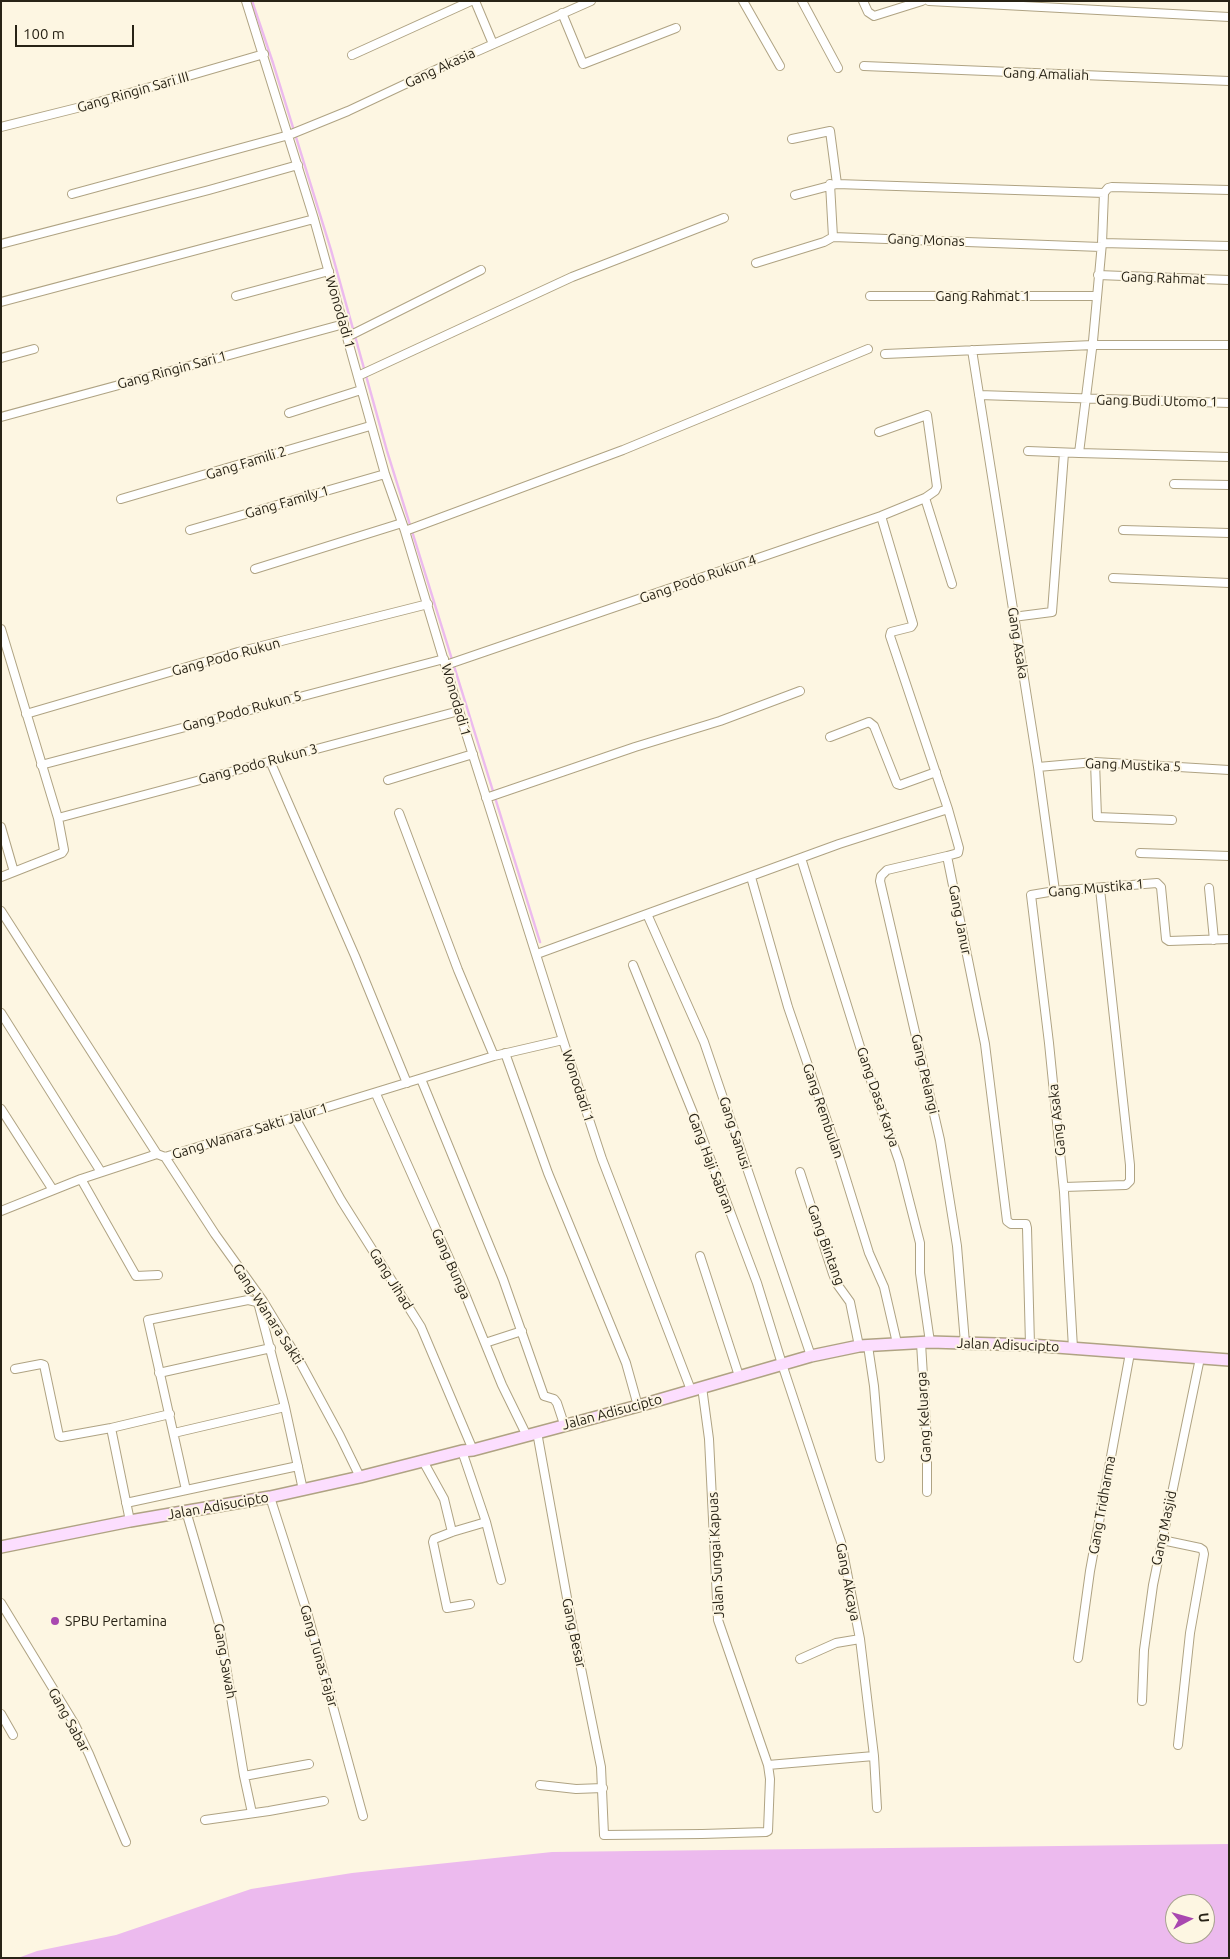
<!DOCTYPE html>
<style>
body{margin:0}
#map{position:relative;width:1230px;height:1959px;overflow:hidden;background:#fdf6e2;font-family:Ubuntu,sans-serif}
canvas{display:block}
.frame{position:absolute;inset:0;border:2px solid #282316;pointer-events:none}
.north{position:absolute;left:1165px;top:1894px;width:50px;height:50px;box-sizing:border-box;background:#fdf6e2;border:1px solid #a8a290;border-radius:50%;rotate:84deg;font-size:14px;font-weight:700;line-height:20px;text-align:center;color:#282316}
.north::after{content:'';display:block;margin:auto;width:18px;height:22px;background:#a948b0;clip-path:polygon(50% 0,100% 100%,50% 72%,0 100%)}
.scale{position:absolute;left:15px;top:25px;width:119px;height:22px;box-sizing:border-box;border:2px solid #282316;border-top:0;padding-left:6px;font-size:15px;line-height:18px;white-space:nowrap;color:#282316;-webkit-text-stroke:4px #fdf6e2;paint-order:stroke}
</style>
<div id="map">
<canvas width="1230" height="1959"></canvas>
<div class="frame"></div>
<div class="north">U</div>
<div class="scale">100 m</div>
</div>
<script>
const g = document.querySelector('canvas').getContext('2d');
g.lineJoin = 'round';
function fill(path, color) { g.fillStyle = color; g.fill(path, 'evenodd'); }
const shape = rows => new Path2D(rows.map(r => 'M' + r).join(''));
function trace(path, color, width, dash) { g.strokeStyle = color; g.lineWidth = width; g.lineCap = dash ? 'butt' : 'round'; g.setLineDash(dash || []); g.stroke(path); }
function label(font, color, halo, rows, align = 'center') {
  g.font = font + ' Ubuntu,sans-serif'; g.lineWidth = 4; g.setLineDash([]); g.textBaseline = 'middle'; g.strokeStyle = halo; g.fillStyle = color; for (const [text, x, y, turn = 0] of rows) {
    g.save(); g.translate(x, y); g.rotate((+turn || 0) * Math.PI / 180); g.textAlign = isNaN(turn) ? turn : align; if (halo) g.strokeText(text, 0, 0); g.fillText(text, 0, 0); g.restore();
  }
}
fill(shape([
 [1229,1844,1229,1958,18,1958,37,1951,116,1935,251,1889,352,1873,552,1852],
 [1175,1904,1205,1904,1205,1934,1175,1934]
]), '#ecbaee');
trace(shape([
 [252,1,273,63,331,250,387,451,540,942]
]), '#ecbaee', 2.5);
const minor = shape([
 [246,1,314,219,385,474,405,531,459,711,563,1040,602,1159,691,1390],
 [475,1,493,44],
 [743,1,780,66],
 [802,1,838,68],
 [863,1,868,12,874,16,922,1],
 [929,1,1229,17],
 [562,13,583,64,676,28],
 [352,55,471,1],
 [864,66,1229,81],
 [1,127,85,106,264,54],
 [792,139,830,131,837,184],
 [830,184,833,237],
 [1104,193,1108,188,1112,187,1229,190],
 [72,194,289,135,348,111,446,65,591,1],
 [795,195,837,184,1104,193,1102,243,1093,341,1079,453,1028,451],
 [1102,243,1229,246],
 [1,244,209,190,298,165],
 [756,263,824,242,833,237,1101,247],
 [1098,275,1229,280],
 [236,296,329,271],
 [870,296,1096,296],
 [1,302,314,219],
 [347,337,481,270],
 [972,350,1038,767,1055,891],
 [885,354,1093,345,1229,345],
 [1,358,34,349],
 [358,376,572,277,724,218],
 [979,395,1229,403],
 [289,413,361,390],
 [1,417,344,324],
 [1079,453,1229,457],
 [1174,484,1229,485],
 [925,498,952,584],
 [121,499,370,426],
 [881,516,913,624,911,627,891,632,890,636,948,809,959,848,958,853,947,856,985,1044,1007,1221,1011,1224,1026,1224,1027,1228,1030,1345],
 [190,530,385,474],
 [1123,530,1229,533],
 [405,531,623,450,868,349],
 [255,569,402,523],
 [1113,578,1229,583],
 [1013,617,1052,612,1064,453],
 [1,629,58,818,64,850,62,853,1,877],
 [446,665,881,516,925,498,935,491,937,487,927,415,879,432],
 [26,714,238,652,428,604],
 [830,737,869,722,874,726,897,784,900,785,936,772],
 [270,761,355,956,407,1083],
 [1095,762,1097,817,1172,820],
 [41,765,444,659],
 [1038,767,1095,762,1229,770],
 [388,780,473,754],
 [486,798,635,747,720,721,800,691],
 [399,813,458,970,494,1056],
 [58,818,459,711],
 [1,827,14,872],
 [1140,853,1229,856],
 [947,856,887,870,881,876,880,881,940,1140,957,1246,965,1343],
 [801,858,866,1066,899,1161,920,1243,920,1273,930,1342],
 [751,877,788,1007,837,1150,869,1253,884,1287,897,1343],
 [1209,888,1214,940],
 [1,911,157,1154,165,1157,494,1056,563,1040],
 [647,914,704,1042,811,1356],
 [537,954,839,844,948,809],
 [633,965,693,1113,757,1283,782,1364,841,1542,860,1639,874,1756,877,1808],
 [1,1013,101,1172],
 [505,1053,548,1173,626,1363,638,1406],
 [421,1079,503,1279,544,1396,554,1399,557,1403,564,1424],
 [376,1094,465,1294,502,1385,526,1434],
 [1,1109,53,1190],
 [294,1116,341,1200,421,1327,473,1450],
 [165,1157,215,1234,263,1301,300,1362,340,1436,360,1477],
 [800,1172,833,1274,837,1284,850,1302,859,1346],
 [81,1179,136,1276,158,1275],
 [1064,1187,1126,1185,1130,1181,1130,1165,1100,889],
 [1,1211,81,1179,157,1154],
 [700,1256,739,1376],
 [485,1343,522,1331],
 [921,1343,927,1442,927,1492],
 [868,1346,874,1386,880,1458],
 [1073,1348,1064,1192,1049,1043,1031,895,1055,891,1157,883,1161,887,1166,939,1169,941,1229,939],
 [15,1369,41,1364,44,1365,59,1436,61,1437,111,1428,170,1414],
 [159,1373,271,1348],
 [111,1428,130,1521],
 [537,1432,569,1609,601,1767,604,1835,702,1834,766,1832,768,1831,770,1779,768,1765,718,1620,709,1439,702,1387],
 [174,1433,285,1407],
 [462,1451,486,1522,501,1580],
 [423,1461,444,1499,452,1532],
 [186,1490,148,1320,248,1300,257,1302,259,1306,285,1407,303,1490],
 [270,1497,307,1612,363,1816],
 [126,1503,298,1466],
 [186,1511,219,1624,244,1776,252,1813],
 [1162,1540,1200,1548,1203,1550,1204,1554,1190,1633,1178,1745],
 [1,1603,74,1723,89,1754,126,1842],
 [470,1604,447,1608,433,1542,434,1539,452,1532,486,1522],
 [1078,1658,1090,1571,1130,1353],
 [800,1659,836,1643,860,1639],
 [1142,1701,1144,1650,1153,1585,1200,1358],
 [1,1714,13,1735],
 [768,1765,874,1756],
 [244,1776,309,1764],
 [540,1785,576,1789,603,1788],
 [205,1820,269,1811,324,1801]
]);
const secondary = shape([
 [1,1547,130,1521,270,1497,360,1477,462,1451,473,1450,638,1406,811,1356,859,1346,930,1342,1030,1345,1229,1360]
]);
trace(minor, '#afa383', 10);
trace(secondary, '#afa383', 14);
trace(minor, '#fff', 8);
trace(secondary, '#fcdefe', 11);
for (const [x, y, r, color] of [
 [55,1621,5,"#a948b0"]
]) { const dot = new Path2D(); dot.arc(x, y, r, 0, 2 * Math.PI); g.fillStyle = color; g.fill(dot); trace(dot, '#fdf6e2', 2); }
label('14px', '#282316', '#fdf6e2', [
 ["Gang Akasia",440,68,-25],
 ["Gang Amaliah",1046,74,2],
 ["Gang Ringin Sari III",133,92,-16],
 ["Gang Monas",926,240,2],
 ["Gang Rahmat",1163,278,2],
 ["Gang Rahmat 1",983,296],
 ["Wonodadi 1",340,312,74],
 ["Gang Ringin Sari 1",172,370,-15],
 ["Gang Budi Utomo 1",1157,401,1],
 ["Gang Famili 2",246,463,-17],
 ["Gang Family 1",287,502,-16],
 ["Gang Podo Rukun 4",698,579,-19],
 ["Gang Asaka",1018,643,81],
 ["Gang Podo Rukun",226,657,-15],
 ["Wonodadi 1",456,700,74],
 ["Gang Podo Rukun 5",242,711,-15],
 ["Gang Podo Rukun 3",258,764,-15],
 ["Gang Mustika 5",1133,765,2],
 ["Gang Mustika 1",1096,888,-5],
 ["Gang Janur",960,920,79],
 ["Gang Pelangi",925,1074,77],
 ["Wonodadi 1",578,1086,72],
 ["Gang Dasa Karya",878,1097,71],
 ["Gang Rembulan",823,1111,71],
 ["Gang Asaka",1057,1120,-96],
 ["Gang Wanara Sakti Jalur 1",250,1131,-17],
 ["Gang Sanusi",735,1133,72],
 ["Gang Haji Sabran",711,1163,69],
 ["Gang Bintang",826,1245,70],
 ["Gang Bunga",451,1264,66],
 ["Gang Jihad",391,1279,58],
 ["Gang Wanara Sakti",268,1314,57],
 ["Jalan Adisucipto",1008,1345,2],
 ["Jalan Adisucipto",612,1412,-15],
 ["Gang Keluarga",924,1417,-93],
 ["Gang Tridharma",1102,1505,-80],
 ["Jalan Adisucipto",218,1506,-10],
 ["Gang Masjid",1164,1528,-78],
 ["Jalan Sungai Kapuas",716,1555,-93],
 ["Gang Akcaya",848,1582,79],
 ["Gang Besar",574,1633,78],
 ["Gang Tunas Fajar",319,1656,74],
 ["Gang Sawah",225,1661,80],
 ["Gang Sabar",69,1720,61]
]);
label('14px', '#282316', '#fdf6e2', [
 ["SPBU Pertamina",65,1621]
], 'left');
</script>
